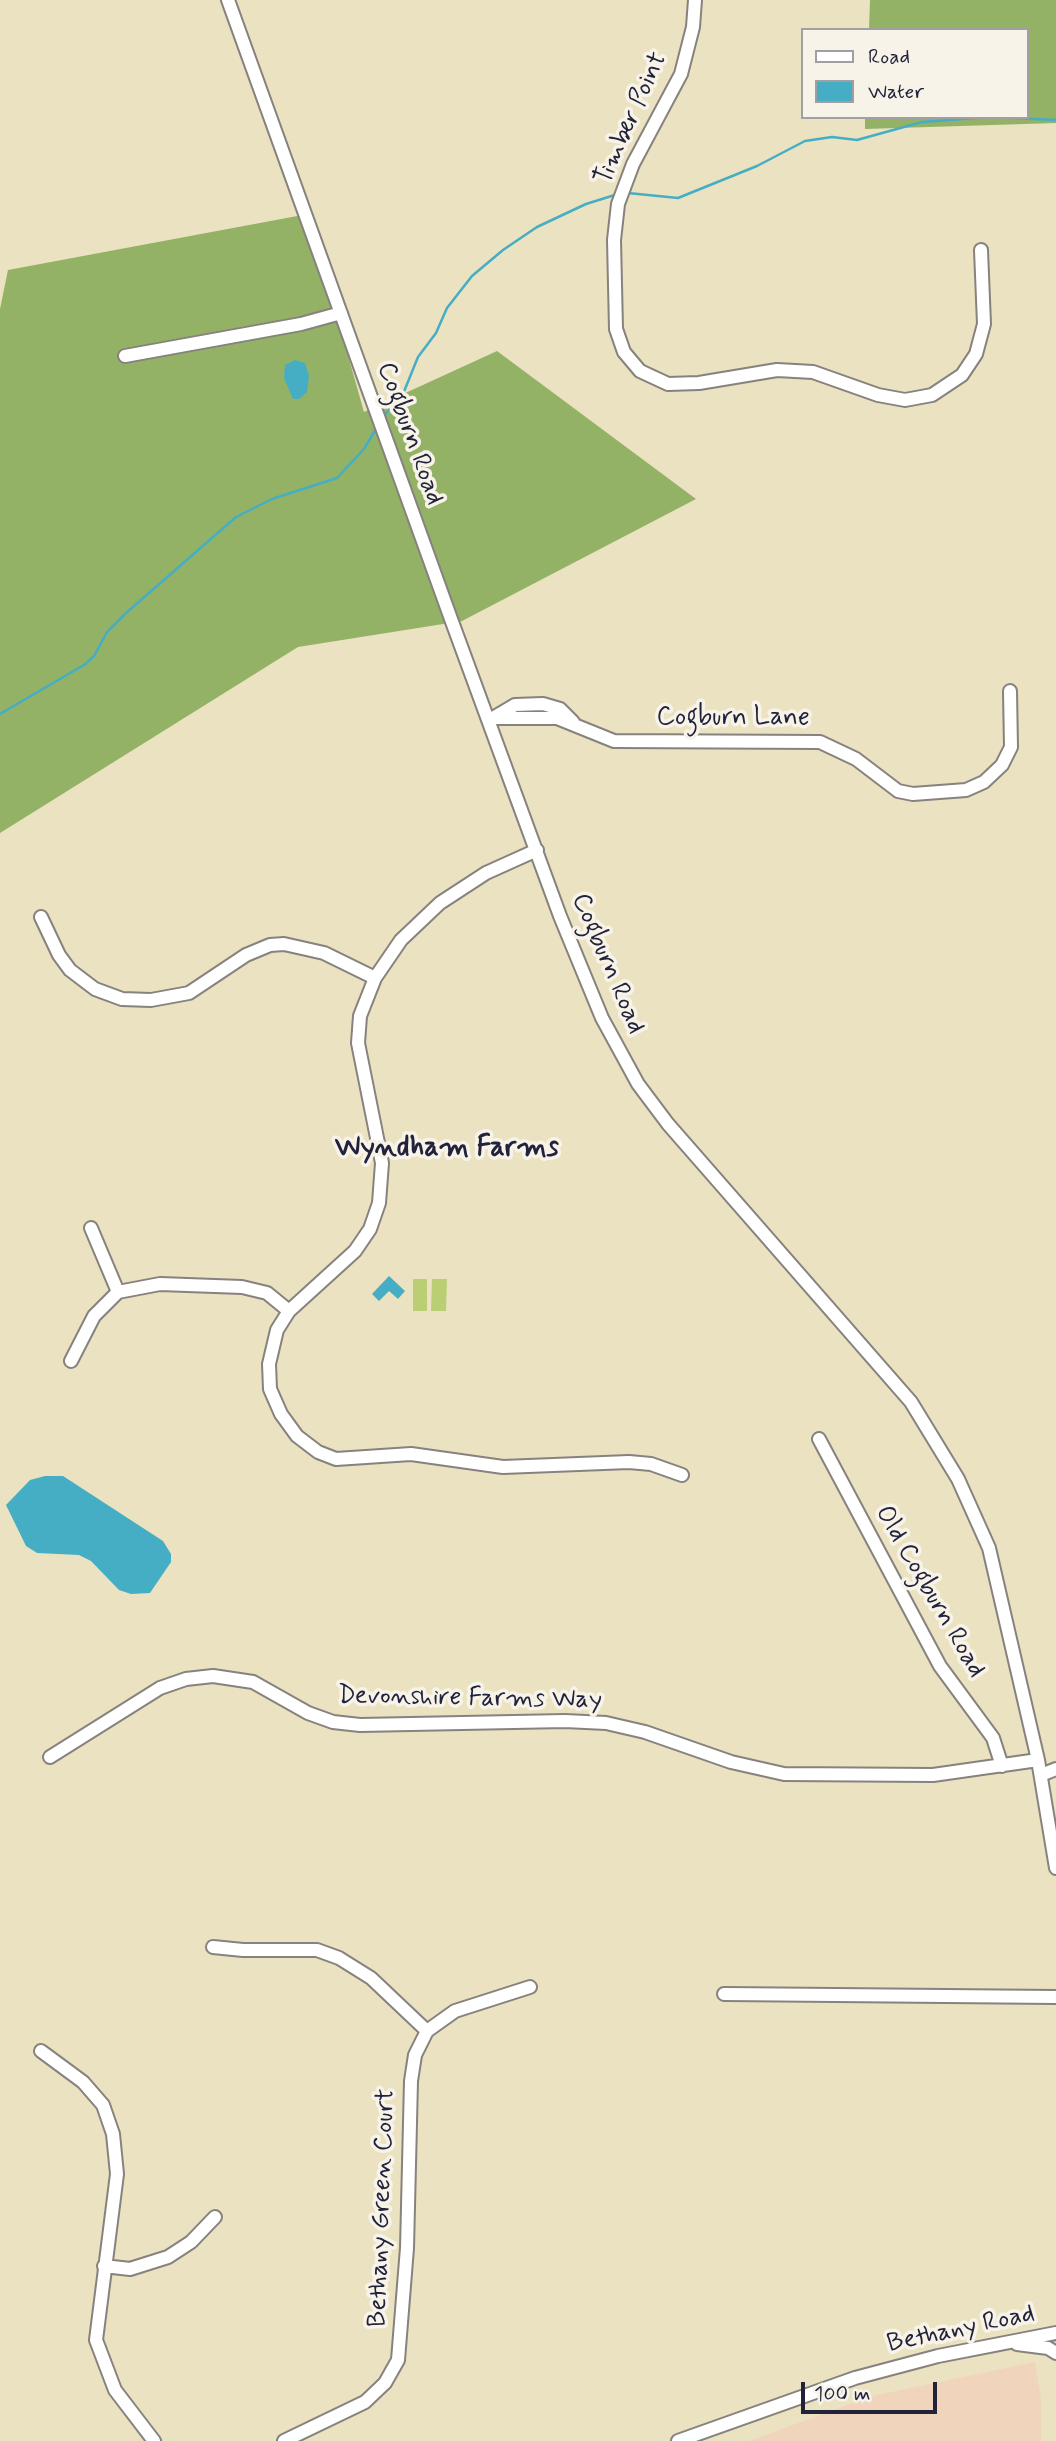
<!DOCTYPE html>
<style>
body{margin:0}
#map{position:relative;width:1056px;height:2441px;overflow:hidden;background:#ebe2c1;font-family:Mynerve,sans-serif}
canvas{display:block}
.legend{position:absolute;left:801px;top:28px;width:228px;height:91px;box-sizing:border-box;background:#f7f3e8;border:2px solid #a29fa3;margin:0;padding:9px 12px;list-style:none;font-size:21px;color:#22223b}
.legend li{display:flex;align-items:center;gap:14px;height:35px}
.legend b{width:35px;border:2px solid #a29fa3}
.scale{position:absolute;left:801px;top:2382px;width:136px;height:32px;box-sizing:border-box;border:4px solid #22223b;border-top:0;padding-left:9px;font-size:21px;line-height:24px;white-space:nowrap;color:#22223b;-webkit-text-stroke:5px #f7f3e8;paint-order:stroke}
</style>
<div id="map">
<canvas width="1056" height="2441"></canvas>
<ul class="legend">
<li><b style="height:9px;background:#fff"></b>Road</li>
<li><b style="height:19px;background:#45aec4"></b>Water</li>
</ul>
<div class="scale">100 m</div>
</div>
<script>
const g = document.querySelector('canvas').getContext('2d');
g.lineJoin = 'round';
function fill(path, color) { g.fillStyle = color; g.fill(path, 'evenodd'); }
const shape = rows => new Path2D(rows.map(r => 'M' + r).join(''));
function trace(path, color, width, dash) { g.strokeStyle = color; g.lineWidth = width; g.lineCap = dash ? 'butt' : 'round'; g.setLineDash(dash || []); g.stroke(path); }
function label(font, color, halo, rows, align = 'center') {
  g.font = font + ' Mynerve,sans-serif'; g.lineWidth = 7; g.setLineDash([]); g.textBaseline = 'middle'; g.strokeStyle = halo; g.fillStyle = color; for (const [text, x, y, turn = 0] of rows) {
    g.save(); g.translate(x, y); g.rotate((+turn || 0) * Math.PI / 180); g.textAlign = isNaN(turn) ? turn : align; if (halo) g.strokeText(text, 0, 0); g.fillText(text, 0, 0); g.restore();
  }
}
fill(shape([
 [1035,2362,1041,2397,1041,2441,749,2441,872,2396]
]), '#f0d5bc');
fill(shape([
 [413,1279,427,1279,427,1311,413,1311],
 [432,1279,447,1279,446,1311,431,1311]
]), '#bacf73');
fill(shape([
 [870,0,1056,0,1056,123,865,129,865,117,1026,117,1026,30,869,30],
 [308,214,364,412,497,351,696,499,462,621,298,647,0,833,0,309,8,270]
]), '#93b265');
fill(shape([
 [295,360,305,363,309,376,307,392,299,399,293,399,284,378,285,365],
 [389,1276,405,1291,398,1299,389,1291,379,1301,372,1294],
 [45,1476,63,1476,163,1541,171,1554,171,1562,150,1593,131,1594,119,1590,91,1561,79,1555,37,1553,26,1546,6,1505,30,1480]
]), '#45aec4');
trace(shape([
 [991,117,1056,120],
 [628,193,678,198,757,166,805,141,832,137,857,140,922,122,990,117],
 [382,418,403,394,418,357,436,333,447,308,472,276,503,250,537,227,586,204,618,194],
 [0,714,84,665,94,656,107,632,126,613,236,517,272,499,337,478,364,449,377,427]
]), '#45aec4', 2.5);
const minor = shape([
 [228,0,451,619,560,916,602,1018,638,1084,668,1124,911,1402,958,1479,989,1548,1038,1760,1056,1868],
 [695,0,693,27,681,74,633,164,618,204,614,240,616,329,624,352,640,371,668,384,699,383,777,370,813,372,878,395,905,400,932,395,962,375,976,354,984,324,981,250],
 [125,356,301,324,341,313],
 [492,718,557,718,614,741,820,742,856,759,898,791,913,794,966,790,984,782,1002,765,1011,747,1010,691],
 [493,718,515,705,543,704,560,709,573,722],
 [537,850,486,873,440,903,401,940,375,978,360,1016,358,1043,382,1163,379,1203,370,1229,355,1251,289,1311,277,1330,269,1364,270,1389,281,1414,297,1436,318,1452,336,1459,411,1454,503,1467,629,1462,651,1464,682,1475],
 [41,917,59,955,70,970,95,989,122,999,151,1000,189,993,246,955,270,945,284,944,324,953,375,978],
 [91,1228,118,1292],
 [71,1361,94,1316,118,1292,160,1284,242,1287,267,1293,289,1311],
 [819,1439,940,1666,993,1738,1002,1766],
 [50,1757,160,1688,186,1679,213,1676,253,1682,308,1713,333,1722,360,1725,565,1721,606,1723,645,1732,731,1762,784,1774,933,1775,1038,1760],
 [1041,1775,1056,1769],
 [213,1947,243,1950,317,1950,339,1958,371,1978,427,2031],
 [724,1994,1056,1997],
 [41,2051,83,2082,103,2105,113,2134,117,2174,96,2340,115,2390,154,2441],
 [104,2266,130,2269,168,2257,191,2242,215,2217],
 [1017,2344,1048,2348,1056,2353],
 [284,2441,365,2402,385,2383,398,2360,407,2248,411,2081,415,2055,427,2031,455,2011,530,1987],
 [678,2441,855,2378,938,2356,1056,2333]
]);
trace(minor, '#86827e', 16);
trace(minor, '#fff', 12);
label('26px', '#22223b', '#f7f3e8', [
 ["Timber Point",632,119,-66],
 ["Cogburn Road",409,434,70],
 ["Cogburn Lane",733,719],
 ["Cogburn Road",607,964,67],
 ["Old Cogburn Road",929,1592,60],
 ["Devonshire Farms Way",470,1699,1],
 ["Bethany Green Court",383,2208,-88],
 ["Bethany Road",961,2330,-12]
]);
label('bold 28px', '#22223b', '#f7f3e8', [
 ["Wyndham Farms",447,1149]
]);
</script>
